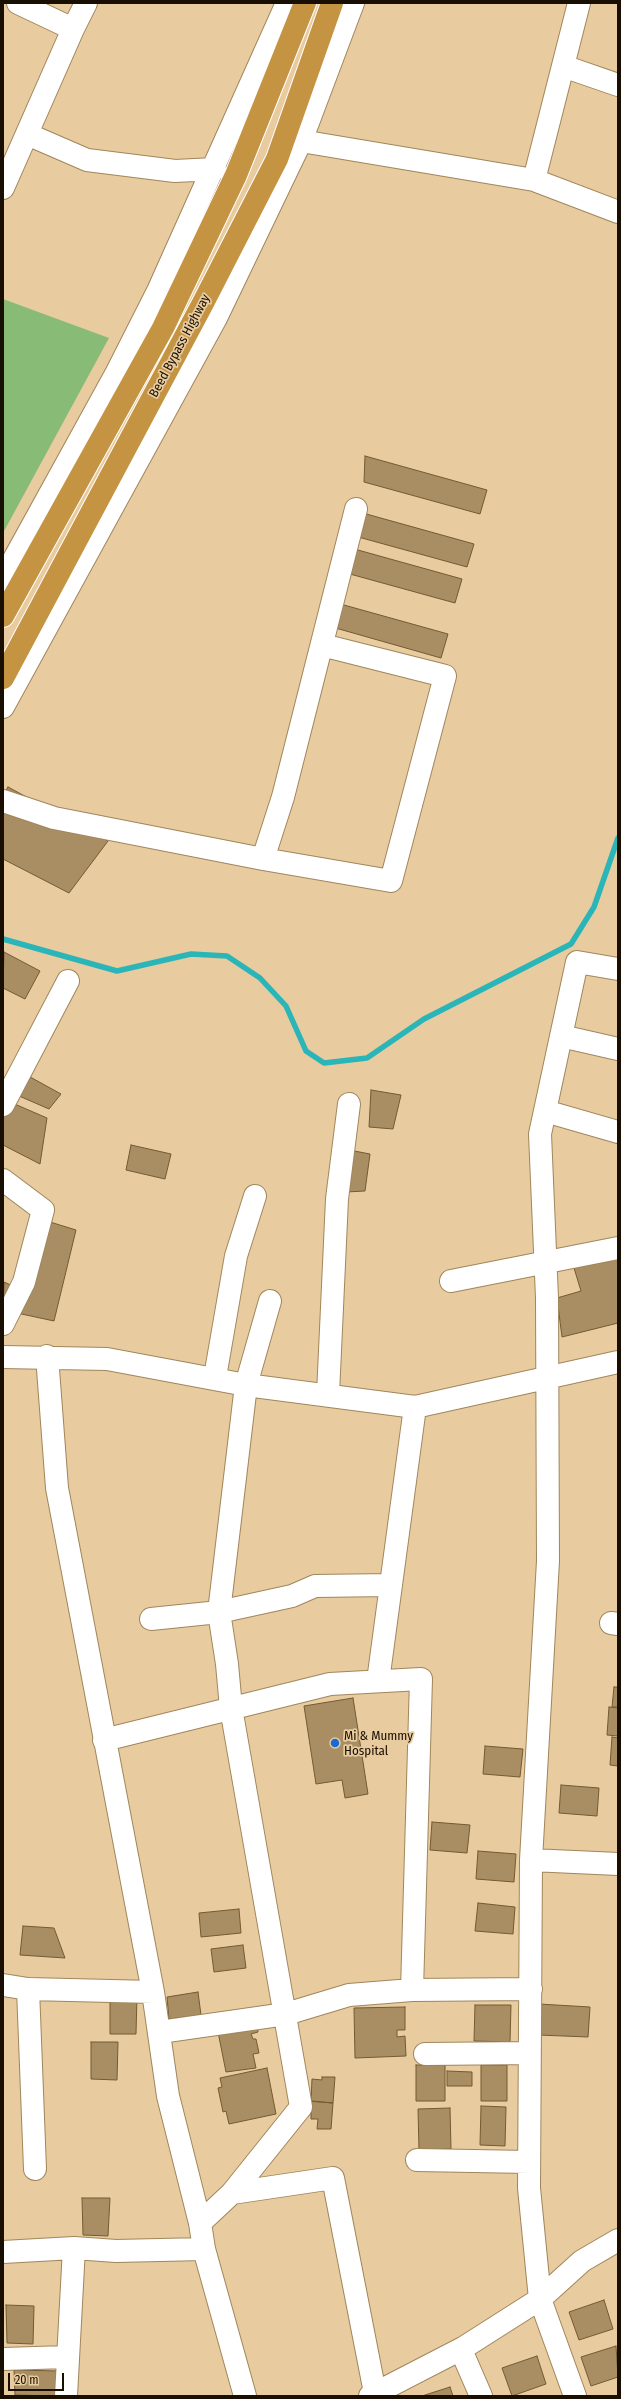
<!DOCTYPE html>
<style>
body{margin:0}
#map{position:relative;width:621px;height:2399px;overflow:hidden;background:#e8cb9f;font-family:"Fira Sans Condensed",sans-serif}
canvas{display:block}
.frame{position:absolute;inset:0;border:4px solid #180e01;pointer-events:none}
.scale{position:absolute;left:8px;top:2373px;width:56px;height:18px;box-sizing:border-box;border:2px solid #180e01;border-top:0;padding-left:5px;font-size:12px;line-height:14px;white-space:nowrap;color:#180e01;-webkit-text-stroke:3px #e8cb9f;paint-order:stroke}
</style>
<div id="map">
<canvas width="621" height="2399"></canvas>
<div class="frame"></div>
<div class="scale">20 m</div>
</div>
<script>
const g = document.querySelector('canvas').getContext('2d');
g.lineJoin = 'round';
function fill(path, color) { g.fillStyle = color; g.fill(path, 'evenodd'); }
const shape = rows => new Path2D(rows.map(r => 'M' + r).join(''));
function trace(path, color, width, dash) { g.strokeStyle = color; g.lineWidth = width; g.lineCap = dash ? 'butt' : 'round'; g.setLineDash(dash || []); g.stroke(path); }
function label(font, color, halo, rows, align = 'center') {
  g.font = font + ' "Fira Sans Condensed",sans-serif'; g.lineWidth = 3.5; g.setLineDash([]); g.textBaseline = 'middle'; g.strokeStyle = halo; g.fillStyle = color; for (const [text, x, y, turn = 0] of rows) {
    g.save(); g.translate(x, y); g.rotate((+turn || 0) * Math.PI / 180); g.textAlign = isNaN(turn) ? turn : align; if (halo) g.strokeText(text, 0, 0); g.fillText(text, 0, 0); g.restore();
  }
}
fill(shape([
 [3,299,109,338,3,533]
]), '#88bb76');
trace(shape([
 [3,939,117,971,191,954,227,956,260,978,286,1006,306,1051,324,1063,367,1058,424,1019,571,944,594,907,618,838]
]), '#2ab5b9', 5.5);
const building = shape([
 [365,456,487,490,480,514,364,482,365,456],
 [352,510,474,544,467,567,351,535,352,510],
 [340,545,462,579,455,603,339,571,340,545],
 [326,600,448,634,441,658,325,625,326,600],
 [8,787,108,841,69,893,3,859,3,796,8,787],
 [4,952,40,971,25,999,3,988,4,952],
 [12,1067,61,1094,49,1109,3,1089,12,1067],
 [371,1090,401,1095,393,1129,369,1127,371,1090],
 [3,1099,47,1118,40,1164,3,1145,3,1099],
 [131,1145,171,1154,165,1179,126,1170,131,1145],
 [349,1150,370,1154,365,1191,346,1192,349,1150],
 [50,1222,76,1230,54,1321,3,1310,4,1282,15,1287,50,1222],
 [618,1255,618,1323,562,1337,557,1298,581,1291,574,1268,618,1255],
 [614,1687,618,1687,618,1707,612,1707,614,1687],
 [353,1698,368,1794,345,1798,342,1780,316,1784,304,1706,353,1698],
 [609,1707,618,1708,618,1736,607,1735,609,1707],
 [612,1737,618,1738,618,1766,610,1765,612,1737],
 [485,1746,523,1749,520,1777,483,1774,485,1746],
 [561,1785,599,1788,597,1816,559,1813,561,1785],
 [432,1822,470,1825,467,1853,430,1850,432,1822],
 [478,1851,516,1854,514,1882,476,1879,478,1851],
 [478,1903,515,1907,513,1934,475,1931,478,1903],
 [239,1909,241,1933,201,1937,199,1913,239,1909],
 [23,1926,54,1928,65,1958,20,1955,23,1926],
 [243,1945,246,1968,214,1972,211,1949,243,1945],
 [198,1992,201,2015,169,2019,167,1997,198,1992],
 [110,1996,137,1996,136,2034,110,2034,110,1996],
 [539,2004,590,2007,588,2037,538,2035,539,2004],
 [475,2005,511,2005,510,2042,474,2041,475,2005],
 [405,2007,405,2030,397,2030,397,2037,405,2036,406,2056,355,2058,354,2008,405,2007],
 [256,2019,258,2032,251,2034,253,2039,256,2039,259,2053,253,2054,256,2068,226,2072,217,2027,256,2019],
 [91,2042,118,2042,117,2080,91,2079,91,2042],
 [416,2065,445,2065,445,2101,416,2101,416,2065],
 [481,2065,507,2065,507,2101,481,2101,481,2065],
 [267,2068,276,2114,229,2124,226,2111,223,2112,218,2088,222,2087,220,2078,267,2068],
 [447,2071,472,2072,472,2086,447,2086,447,2071],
 [322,2077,335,2077,333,2103,311,2101,312,2079,322,2080,322,2077],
 [308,2101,333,2103,331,2129,317,2129,318,2119,311,2119,311,2112,307,2112,308,2101],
 [481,2106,506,2107,505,2146,480,2145,481,2106],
 [450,2108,451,2149,419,2150,418,2109,450,2108],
 [82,2198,110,2198,108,2236,83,2235,82,2198],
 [604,2300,613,2329,579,2340,569,2312,604,2300],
 [6,2305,34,2306,33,2344,7,2343,6,2305],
 [616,2346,618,2377,591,2386,581,2357,616,2346],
 [537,2356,546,2384,512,2396,502,2368,537,2356],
 [14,2370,58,2371,58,2396,15,2395,14,2370],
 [450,2387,453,2396,422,2396,450,2387]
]);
fill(building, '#a98e64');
trace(building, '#745a31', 1);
const minor = shape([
 [73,29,86,3],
 [563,66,618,85],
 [27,134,87,160,175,171,215,169],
 [301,141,534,180,618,212],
 [534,180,579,3],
 [3,188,73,29,18,3],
 [3,579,117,372,158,291,287,3],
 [3,707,216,318,301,141,353,3],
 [3,801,54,818,263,859,283,797,356,509],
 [263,859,391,881,445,676,322,645],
 [561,1036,618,1049],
 [3,1105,68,981],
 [545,1111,618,1132],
 [3,1180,43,1210,24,1282,3,1324],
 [451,1281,618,1248],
 [47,1356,57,1488,153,1992,168,2096,200,2223,204,2249,245,2396],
 [3,1357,107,1359,246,1385,415,1407,618,1362],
 [215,1377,236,1256,255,1196],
 [328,1394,337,1199,349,1104],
 [151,1619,219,1612,292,1596,315,1586,391,1585],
 [611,1623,618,1624],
 [378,1681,415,1407],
 [104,1740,330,1684,421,1679,412,1990],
 [531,1860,618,1864],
 [3,1985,28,1989,153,1992],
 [28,1989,35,2169],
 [160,2032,286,2014,349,1995,412,1990,531,1989],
 [425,2054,529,2053],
 [417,2160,529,2162],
 [232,2193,333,2178,375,2393],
 [200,2223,232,2193,301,2107,231,1708,227,1664,219,1612,246,1385,270,1301],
 [3,2252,74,2248,116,2251,204,2249],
 [461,2350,481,2396],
 [3,2359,67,2357],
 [66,2396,74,2248],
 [370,2396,463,2348,540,2299,582,2261,618,2240],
 [575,2396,540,2299,529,2188,531,1860,548,1561,547,1298,540,1134,577,962,618,969]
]);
const highway = shape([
 [3,616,163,328,236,175,305,3],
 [3,678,202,305,277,159,332,3]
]);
trace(minor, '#a1865c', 24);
trace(highway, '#fff', 24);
trace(minor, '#fff', 22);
trace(highway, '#c59443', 22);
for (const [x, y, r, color] of [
 [335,1743,5,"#1a6ad5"]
]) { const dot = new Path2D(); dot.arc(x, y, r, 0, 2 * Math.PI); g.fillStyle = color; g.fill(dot); trace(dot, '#e8cb9f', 1.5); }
label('13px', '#180e01', '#e8cb9f', [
 ["Beed Bypass Highway",180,346,-62]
]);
label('13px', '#180e01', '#e8cb9f', [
 ["Mi & Mummy",344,1736],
 ["Hospital",344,1751]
], 'left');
</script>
